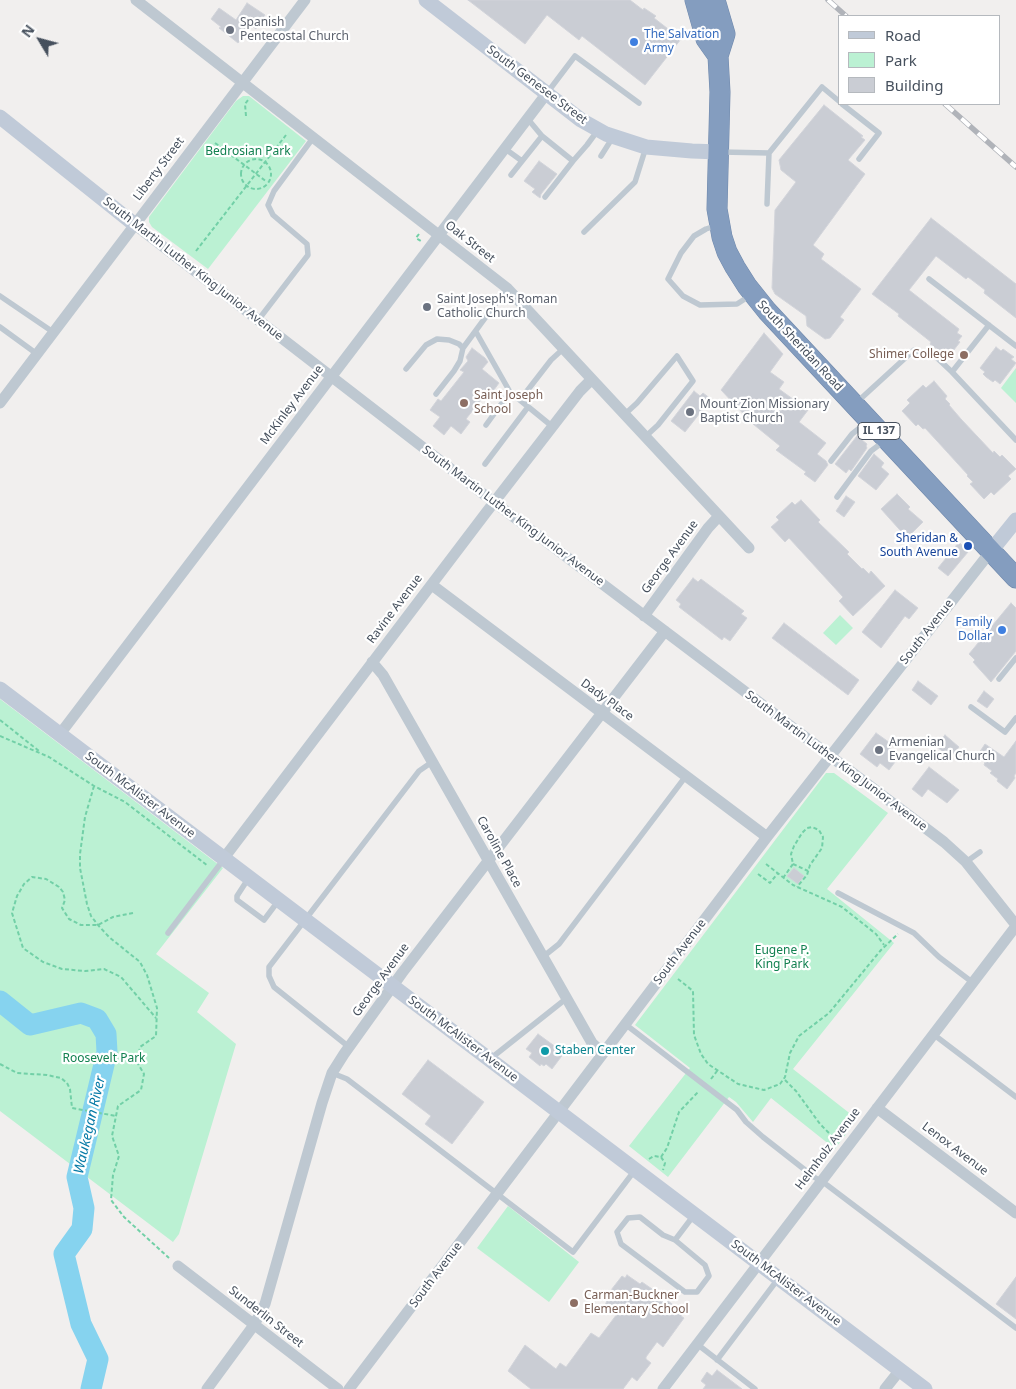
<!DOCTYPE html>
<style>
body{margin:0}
#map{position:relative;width:1016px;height:1389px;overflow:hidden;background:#f1efee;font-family:"Noto Sans",sans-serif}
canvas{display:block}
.legend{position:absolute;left:838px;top:15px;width:162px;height:90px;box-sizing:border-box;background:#fff;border:1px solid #b5b9be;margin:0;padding:6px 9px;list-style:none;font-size:15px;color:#46505d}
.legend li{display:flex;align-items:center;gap:10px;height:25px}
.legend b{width:25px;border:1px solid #b5b9be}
.north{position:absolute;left:15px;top:15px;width:50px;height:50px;-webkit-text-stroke:4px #fff;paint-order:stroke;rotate:307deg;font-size:14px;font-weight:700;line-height:20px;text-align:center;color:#46505d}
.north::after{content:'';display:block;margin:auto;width:18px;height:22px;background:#46505d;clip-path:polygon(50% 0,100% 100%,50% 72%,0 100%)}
</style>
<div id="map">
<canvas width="1016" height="1389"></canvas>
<ul class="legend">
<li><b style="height:6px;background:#c0cad8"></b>Road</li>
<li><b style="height:14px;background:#bbf1d3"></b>Park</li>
<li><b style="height:14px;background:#cacdd4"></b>Building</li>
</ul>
<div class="north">N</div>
</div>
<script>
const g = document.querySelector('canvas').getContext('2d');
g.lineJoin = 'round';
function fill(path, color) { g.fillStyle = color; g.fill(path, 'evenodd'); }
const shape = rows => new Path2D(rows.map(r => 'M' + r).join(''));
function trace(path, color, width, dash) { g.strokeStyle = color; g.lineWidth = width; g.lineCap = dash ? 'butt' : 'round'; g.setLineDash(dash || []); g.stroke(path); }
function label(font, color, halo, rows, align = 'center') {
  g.font = font + ' "Noto Sans",sans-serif'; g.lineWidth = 4.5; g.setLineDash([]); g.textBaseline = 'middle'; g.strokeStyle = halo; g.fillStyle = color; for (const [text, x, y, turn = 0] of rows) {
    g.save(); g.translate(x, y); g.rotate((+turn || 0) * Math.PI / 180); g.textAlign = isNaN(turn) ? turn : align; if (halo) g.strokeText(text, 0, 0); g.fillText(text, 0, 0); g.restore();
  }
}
fill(shape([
 [243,96,249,96,306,141,208,269,152,227,149,222,149,217,236,101],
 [1016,368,1016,403,1001,388],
 [840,615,853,628,836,645,823,633],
 [0,699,223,868,156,954,209,993,197,1012,236,1044,179,1234,173,1242,0,1111],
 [826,773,834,773,888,813,827,889,894,943,793,1069,857,1119,835,1149,771,1098,753,1122,736,1102,729,1097,668,1177,629,1146,690,1068,635,1025],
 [508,1206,579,1262,549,1302,477,1248]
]), '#bbf1d3');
trace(shape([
 [0,1001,30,1025,81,1013,97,1019,106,1034,107,1052,77,1177,84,1208,82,1229,64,1254,81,1324,98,1359,91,1389]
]), '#86d3ef', 21);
const building = shape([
 [468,0,630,0,643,10,644,8,656,16,654,18,681,39,645,85,582,36,579,40,547,15,525,44,468,0],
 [247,3,265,15,256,29,252,26,238,43,219,28,221,27,211,19,219,8,236,20,247,3],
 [824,105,863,136,861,137,865,140,848,160,865,174,813,245,824,254,821,259,861,289,840,317,844,320,830,338,825,339,807,326,806,316,775,294,772,288,775,210,796,182,781,170,779,160,824,105],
 [539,161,557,174,541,194,540,198,532,192,535,189,524,181,539,161],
 [931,218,1016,284,1016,318,984,293,985,290,968,277,966,279,936,256,909,290,959,329,957,333,962,336,958,341,960,342,950,355,948,354,946,356,930,344,931,342,898,316,899,314,872,294,931,218],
 [764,333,783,354,770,372,784,382,779,389,808,410,799,422,826,443,817,454,826,461,828,465,815,482,804,474,806,472,776,450,780,446,753,424,721,390,764,333],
 [996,347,1001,351,1003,349,1014,357,1011,359,1016,363,1000,384,995,380,993,382,986,377,983,374,985,372,980,368,996,347],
 [472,348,485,358,488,362,482,369,499,383,491,394,488,391,466,419,470,422,461,434,451,426,444,435,433,426,440,417,430,410,438,399,441,401,464,372,460,370,468,361,466,357,472,348],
 [934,381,947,396,945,399,950,404,949,405,961,419,993,453,994,451,1000,457,1002,455,1016,469,1008,476,1011,479,994,495,991,492,984,499,970,484,973,482,967,476,968,475,937,441,925,428,923,429,918,424,916,426,902,411,910,403,907,400,923,385,926,388,934,381],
 [694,391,700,396,703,393,711,399,685,432,671,421,694,391],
 [857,436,867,444,866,446,867,448,851,471,849,469,846,473,835,464,857,436],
 [874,454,884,463,881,467,889,474,876,490,858,476,874,454],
 [897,494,910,507,908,509,923,522,907,538,881,509,897,494],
 [846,496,855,502,844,517,836,511,846,496],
 [801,500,820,520,818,522,849,552,847,554,862,569,863,568,869,574,871,571,885,586,853,616,839,601,843,597,789,538,785,542,771,527,779,520,776,517,792,502,795,505,801,500],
 [959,542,968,552,948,576,938,568,959,542],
 [693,578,698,582,701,579,744,611,741,614,747,618,730,641,724,637,722,640,679,607,681,604,676,600,693,578],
 [895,590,918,608,909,619,905,616,881,648,862,632,895,590],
 [1011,603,1016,608,1016,651,991,682,973,662,975,660,969,654,1011,603],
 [784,623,859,680,848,695,772,638,784,623],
 [918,681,938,696,931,705,912,690,918,681],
 [984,691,994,699,987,708,977,701,984,691],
 [876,733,893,745,889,751,898,758,889,770,880,763,877,767,860,754,876,733],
 [945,735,959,747,950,758,936,746,945,735],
 [1016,741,1016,773,1014,776,1015,778,1007,789,997,781,998,779,990,773,992,771,984,765,985,762,977,756,985,744,1004,757,1016,741],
 [929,767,959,790,947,803,928,789,922,797,912,789,929,767],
 [794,868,804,876,798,884,787,876,794,868],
 [538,1034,564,1053,552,1069,546,1064,544,1066,541,1064,540,1066,529,1057,532,1053,526,1049,538,1034],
 [428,1060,484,1102,452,1144,425,1124,431,1116,402,1094,428,1060],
 [627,1275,640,1284,642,1282,652,1289,684,1313,681,1316,684,1318,663,1347,657,1342,646,1357,646,1359,651,1363,637,1381,632,1377,623,1389,531,1389,508,1371,525,1345,556,1369,560,1363,566,1367,591,1333,599,1338,617,1314,605,1305,607,1301,604,1299,622,1276,625,1278,627,1275],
 [1016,1277,1016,1319,996,1304,1016,1277],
 [717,1370,742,1389,703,1389,706,1385,701,1381,707,1372,712,1376,717,1370]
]);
fill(building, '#cacdd4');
trace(building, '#d2d4da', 1);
const highway = shape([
 [695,0,706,39,718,56],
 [715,0,725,34,718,56,720,92,717,209,722,237,727,252,735,267,747,286,767,311,1016,578]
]);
trace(highway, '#6f88ab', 21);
trace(shape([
 [246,116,245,104,248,100],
 [215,143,267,182],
 '241 174a15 15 0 1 1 30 0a15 15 0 1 1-30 0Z',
 [419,234,416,238,421,241],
 [196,251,286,135],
 [0,720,39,751],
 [0,736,49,757,94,786,125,802,208,866],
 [94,786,85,817,80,854,80,868,87,904,91,916,98,925,109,937,140,962,147,975,157,1008,156,1036,140,1047,137,1062,144,1074,141,1090,118,1106,112,1136,119,1156,113,1175,111,1200,124,1217,169,1258],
 [766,864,793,885,842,907,876,934,884,945],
 [793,864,808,871],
 [758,874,770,883,778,873],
 [783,878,793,864,791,854,794,846,802,833,807,828,812,827,819,830,823,837,822,848,810,865,807,875,797,887],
 [133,913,113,917,98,925,81,925,69,919,62,908,65,900,63,892,59,887,46,879,32,877,24,884,17,896,12,913,23,948,43,962,62,969,85,971,104,969,121,977,156,1018],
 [678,979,693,991,694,1035,701,1054,708,1064,738,1084,764,1090,780,1084,785,1077,790,1053,799,1036,829,1013,881,950,898,934],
 [0,1064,17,1073,47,1075,61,1078,67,1083,70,1089,72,1108,116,1116],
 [711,1079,717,1071],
 [785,1080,796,1091,820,1124,835,1139],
 [661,1157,667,1148,679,1112,699,1091],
 [649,1159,654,1156,661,1157,665,1163,663,1170]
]), '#72d0a7', 2, [4, 2.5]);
trace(shape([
 [547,93,575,56,639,103],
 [842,104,879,133,859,159],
 [527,118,542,136],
 [504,148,522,161],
 [721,152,769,153],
 [601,156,613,137],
 [511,175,542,136,573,161],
 [545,197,573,161,587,145,598,130],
 [767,204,769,153,822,87,840,102],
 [715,226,706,229,694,236,681,253,668,279,683,296,700,305,737,304,751,295],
 [584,232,635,182,646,147],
 [929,279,1016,346],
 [0,296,53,332],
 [259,319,308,255,307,244,273,215,268,205,274,191,313,138],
 [989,325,952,372,1016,440],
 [0,327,37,354],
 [476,332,510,392,553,427],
 [406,369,426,345,437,339,449,340,459,344,463,348],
 [436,394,454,371,460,361,463,348,507,288],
 [520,400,551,360,563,349],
 [856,403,914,350,934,355,952,372],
 [624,415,637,403,677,356,693,381,658,425,645,437],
 [486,425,510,392],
 [831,461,852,434,866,423],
 [485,464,528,407],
 [837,497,871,451,883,442],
 [999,679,1016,658],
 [971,707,1005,732,1016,718],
 [966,862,980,852],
 [248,879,237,896,237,900,264,920,279,900],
 [838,893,914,933,939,957,972,982],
 [168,933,224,859],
 [544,956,559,944,686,776],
 [625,1024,737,1110,746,1122,763,1137,814,1177,827,1185,1016,1328],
 [933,1034,1016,1097],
 [349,1047,274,987,269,976,269,967,419,771,432,762],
 [490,1059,567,998],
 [332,1073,347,1079,573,1252,635,1170],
 [675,1240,705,1265,709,1276,697,1292,685,1292,621,1244,617,1232,628,1218,640,1217,663,1235,675,1240,694,1215],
 [697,1344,755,1389],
 [717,1360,778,1279]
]), '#bec8d1', 5.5);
trace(shape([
 [136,0,507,288,749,548],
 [134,224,482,493,944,842,966,862,1016,925],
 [0,403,305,0],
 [432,585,767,837],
 [644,616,708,528,719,516],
 [372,662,383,675,592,1043,603,1053],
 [60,734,547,93],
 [224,858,485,514,580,391,591,380],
 [877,1108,1016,1213],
 [178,1266,338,1389],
 [207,1389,254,1325,265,1304,322,1103,332,1073,344,1054,402,973,665,631],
 [349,1389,767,837,991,551],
 [663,1389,1016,926],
 [885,1389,900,1370]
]), '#bec8d1', 11);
trace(shape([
 [426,0,581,120,606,134,646,147,692,151,719,152],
 [0,117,134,224],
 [991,551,1016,520],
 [0,689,925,1389]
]), '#c0cad8', 15);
trace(highway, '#849dbf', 20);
const rail = shape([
 [828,0,846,16],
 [945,104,1016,167]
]);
trace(rail, '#b0b3b9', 5.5);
trace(rail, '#fff', 4, [11]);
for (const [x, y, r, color] of [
 [230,30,5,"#6b7280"],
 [634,42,5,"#3f7fe0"],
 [427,307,5,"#6b7280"],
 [964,355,5,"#8d6e63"],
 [464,403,5,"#8d6e63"],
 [690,412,5,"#6b7280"],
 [968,546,5,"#1a4fb4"],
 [1002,630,5,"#3f7fe0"],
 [879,750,5,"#6b7280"],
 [545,1051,5,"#0f9aa8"],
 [574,1303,5,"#8d6e63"]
]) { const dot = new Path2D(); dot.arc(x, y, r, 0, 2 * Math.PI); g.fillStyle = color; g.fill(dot); trace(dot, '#fff', 2); }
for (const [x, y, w] of [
 [879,431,42]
]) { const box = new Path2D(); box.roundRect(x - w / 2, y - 8.5, w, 17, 4); g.fillStyle = '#fff'; g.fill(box); trace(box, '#46505d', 1); }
label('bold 11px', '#46505d', null, [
 ["IL 137",879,431]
]);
label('12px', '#5b616d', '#fff', [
 ["Spanish",240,23],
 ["Pentecostal Church",240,37],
 ["Saint Joseph's Roman",437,300],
 ["Catholic Church",437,314],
 ["Mount Zion Missionary",700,405],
 ["Baptist Church",700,419],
 ["Armenian",889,743],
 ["Evangelical Church",889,757]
], 'left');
label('12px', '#366cbe', '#fff', [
 ["The Salvation",644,35],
 ["Army",644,49],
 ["Family",992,623,"right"],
 ["Dollar",992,637,"right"]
], 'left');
label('12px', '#46505d', '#fff', [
 ["South Genesee Street",537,85,37],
 ["Liberty Street",159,169,-53],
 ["Oak Street",470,242,38],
 ["South Martin Luther King Junior Avenue",193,269,38],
 ["South Sheridan Road",800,346,47],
 ["McKinley Avenue",292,405,-53],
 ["South Martin Luther King Junior Avenue",513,516,37],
 ["George Avenue",670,557,-54],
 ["Ravine Avenue",395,609,-53],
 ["South Avenue",927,632,-52],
 ["Dady Place",607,700,36],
 ["South Martin Luther King Junior Avenue",836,761,37],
 ["South McAlister Avenue",140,795,37],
 ["Caroline Place",499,852,61],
 ["South Avenue",680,952,-53],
 ["George Avenue",381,980,-54],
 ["South McAlister Avenue",463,1039,37],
 ["Helmholz Avenue",828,1149,-53],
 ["Lenox Avenue",955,1149,37],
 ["South Avenue",436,1275,-53],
 ["South McAlister Avenue",786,1283,37],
 ["Sunderlin Street",266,1317,38]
]);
label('12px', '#138151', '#fff', [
 ["Bedrosian Park",248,152],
 ["Eugene P.",782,951],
 ["King Park",782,965],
 ["Roosevelt Park",104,1059]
]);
label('12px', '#785e54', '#fff', [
 ["Shimer College",954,355,"right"],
 ["Saint Joseph",474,396],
 ["School",474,410],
 ["Carman-Buckner",584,1296],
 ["Elementary School",584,1310]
], 'left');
label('12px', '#164399', '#fff', [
 ["Sheridan &",958,539],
 ["South Avenue",958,553]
], 'right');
label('12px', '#0d838f', '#fff', [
 ["Staben Center",555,1051]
], 'left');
label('italic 14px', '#087ba7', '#fff', [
 ["Waukegan River",90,1125,-77]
]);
</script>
